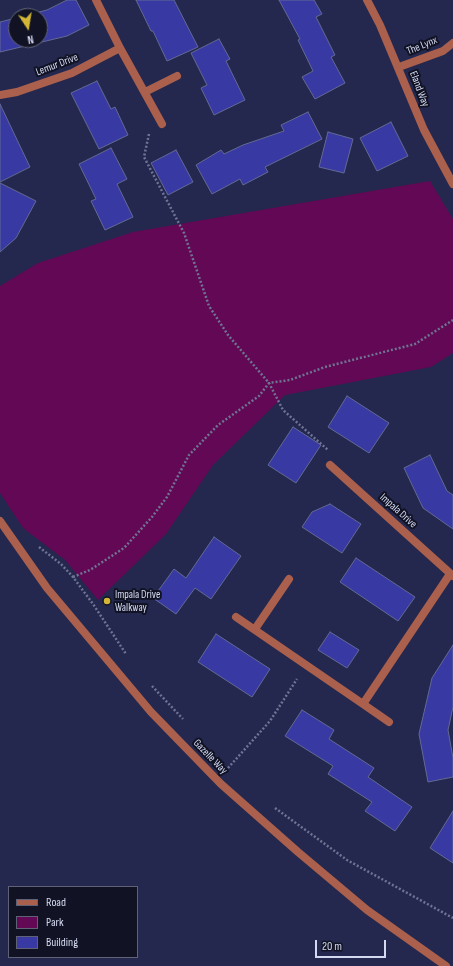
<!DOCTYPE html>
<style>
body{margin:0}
#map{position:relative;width:453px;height:966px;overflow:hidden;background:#24284e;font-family:"Sofia Sans Condensed",sans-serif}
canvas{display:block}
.legend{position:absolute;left:8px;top:886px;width:130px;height:72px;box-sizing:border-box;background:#111324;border:1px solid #5f6276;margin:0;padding:5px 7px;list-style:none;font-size:12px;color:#d4d9f1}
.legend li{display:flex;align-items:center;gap:8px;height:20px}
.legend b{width:20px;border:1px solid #5f6276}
.north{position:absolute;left:8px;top:8px;width:40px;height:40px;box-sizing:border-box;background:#111324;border:1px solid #5f6276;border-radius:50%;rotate:168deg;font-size:11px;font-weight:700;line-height:16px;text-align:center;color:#d4d9f1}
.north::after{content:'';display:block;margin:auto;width:14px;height:18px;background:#d3b635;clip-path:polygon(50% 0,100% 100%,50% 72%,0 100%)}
.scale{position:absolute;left:315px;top:940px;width:71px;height:18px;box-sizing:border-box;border:2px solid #d4d9f1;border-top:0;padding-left:5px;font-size:12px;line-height:14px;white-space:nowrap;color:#d4d9f1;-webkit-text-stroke:3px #111324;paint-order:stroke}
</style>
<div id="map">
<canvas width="453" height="966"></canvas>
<ul class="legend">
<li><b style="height:5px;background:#aa604c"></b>Road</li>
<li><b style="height:11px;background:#620854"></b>Park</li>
<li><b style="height:11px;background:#3939a3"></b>Building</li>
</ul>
<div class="north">N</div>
<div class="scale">20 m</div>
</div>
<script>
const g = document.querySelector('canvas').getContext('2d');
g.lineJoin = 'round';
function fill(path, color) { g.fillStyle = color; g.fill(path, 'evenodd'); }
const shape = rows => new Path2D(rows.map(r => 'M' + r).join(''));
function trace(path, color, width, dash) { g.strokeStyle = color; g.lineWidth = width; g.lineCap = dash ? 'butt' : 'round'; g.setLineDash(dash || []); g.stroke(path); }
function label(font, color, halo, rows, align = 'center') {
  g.font = font + ' "Sofia Sans Condensed",sans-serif'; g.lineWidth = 4; g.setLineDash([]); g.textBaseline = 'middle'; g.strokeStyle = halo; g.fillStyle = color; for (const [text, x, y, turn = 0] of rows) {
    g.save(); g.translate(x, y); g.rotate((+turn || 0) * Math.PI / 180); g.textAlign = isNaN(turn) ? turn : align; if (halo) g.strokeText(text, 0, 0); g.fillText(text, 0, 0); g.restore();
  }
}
fill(shape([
 [430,181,453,219,453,353,431,367,285,395,213,465,166,534,98,600,65,560,23,528,0,493,0,286,38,263,133,232]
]), '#620854');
const building = shape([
 [67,0,76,0,89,25,67,36,0,52,0,22,16,18,16,40,40,40,40,16,23,16,47,10,67,0],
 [136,0,174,0,198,47,167,61,153,31,151,31,136,0],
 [279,0,314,0,322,14,316,17,335,55,331,57,345,83,315,99,302,77,313,71,298,40,300,39,279,0],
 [219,39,230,59,226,61,245,100,214,115,201,88,207,85,191,53,219,39],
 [97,81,111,109,115,107,128,135,99,149,71,93,97,81],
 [0,104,30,167,0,182,0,104],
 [308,112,322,139,265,167,268,172,243,185,240,179,212,194,196,165,221,150,224,154,243,145,284,131,281,125,308,112],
 [391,122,408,156,377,171,360,138,391,122],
 [328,132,353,139,344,173,319,167,328,132],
 [111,148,127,179,117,184,133,217,105,230,91,201,96,199,79,164,111,148],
 [176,150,193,182,168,195,151,163,176,150],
 [0,183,36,201,16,238,0,252,0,183],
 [347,396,389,423,369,453,328,427,347,396],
 [293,427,321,445,296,483,268,465,293,427],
 [430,455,447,491,453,495,453,529,423,508,404,468,430,455],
 [330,504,361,524,342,553,302,527,312,512,330,504],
 [214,537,241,556,211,599,195,588,176,614,153,598,174,569,186,578,214,537],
 [356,558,415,597,398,621,340,582,356,558],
 [330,632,359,650,347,668,318,650,330,632],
 [216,634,270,669,252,697,198,662,216,634],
 [453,645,453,707,448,730,453,758,453,777,428,782,419,734,432,678,453,645],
 [302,710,334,730,329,739,374,768,368,777,412,807,395,831,365,811,372,802,328,774,333,766,285,736,302,710],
 [453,811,453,863,430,848,453,811]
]);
fill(building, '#3939a3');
trace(building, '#626a94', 1);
trace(shape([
 [149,134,144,157,184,233,209,306,228,335,269,383,283,410,328,450],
 [39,547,61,564,73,577,93,604,126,654],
 [73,577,90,570,124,548,152,517,167,497,189,455,218,425,259,396,269,383,290,380,325,367,415,344,453,320],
 [152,686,183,719],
 [228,768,270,721,297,679],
 [275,808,347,860,453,918]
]), '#707494', 2.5, [2, 2]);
trace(shape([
 [96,0,120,48,162,124],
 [367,0,380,25,424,130,453,184],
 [399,67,443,51,453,43],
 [145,92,177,76],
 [0,95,17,92,72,73,120,48],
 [330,465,453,576],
 [236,617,363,704,450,574],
 [255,629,289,579],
 [363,704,389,722]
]), '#aa604c', 8);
trace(shape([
 [0,521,47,588,151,712,221,784,298,852,367,910,446,966]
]), '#aa604c', 8);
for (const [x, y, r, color] of [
 [107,601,4,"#d3b635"]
]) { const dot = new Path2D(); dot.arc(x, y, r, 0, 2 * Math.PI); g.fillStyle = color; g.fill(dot); trace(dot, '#111324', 1.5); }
label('11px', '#d4d9f1', '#111324', [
 ["The Lynx",422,46,-22],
 ["Lemur Drive",57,65,-21],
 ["Eland Way",419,89,69],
 ["Impala Drive",398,511,42],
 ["Gazelle Way",210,757,46]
]);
label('11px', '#d4d9f1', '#111324', [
 ["Impala Drive",115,595],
 ["Walkway",115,608]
], 'left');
</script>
